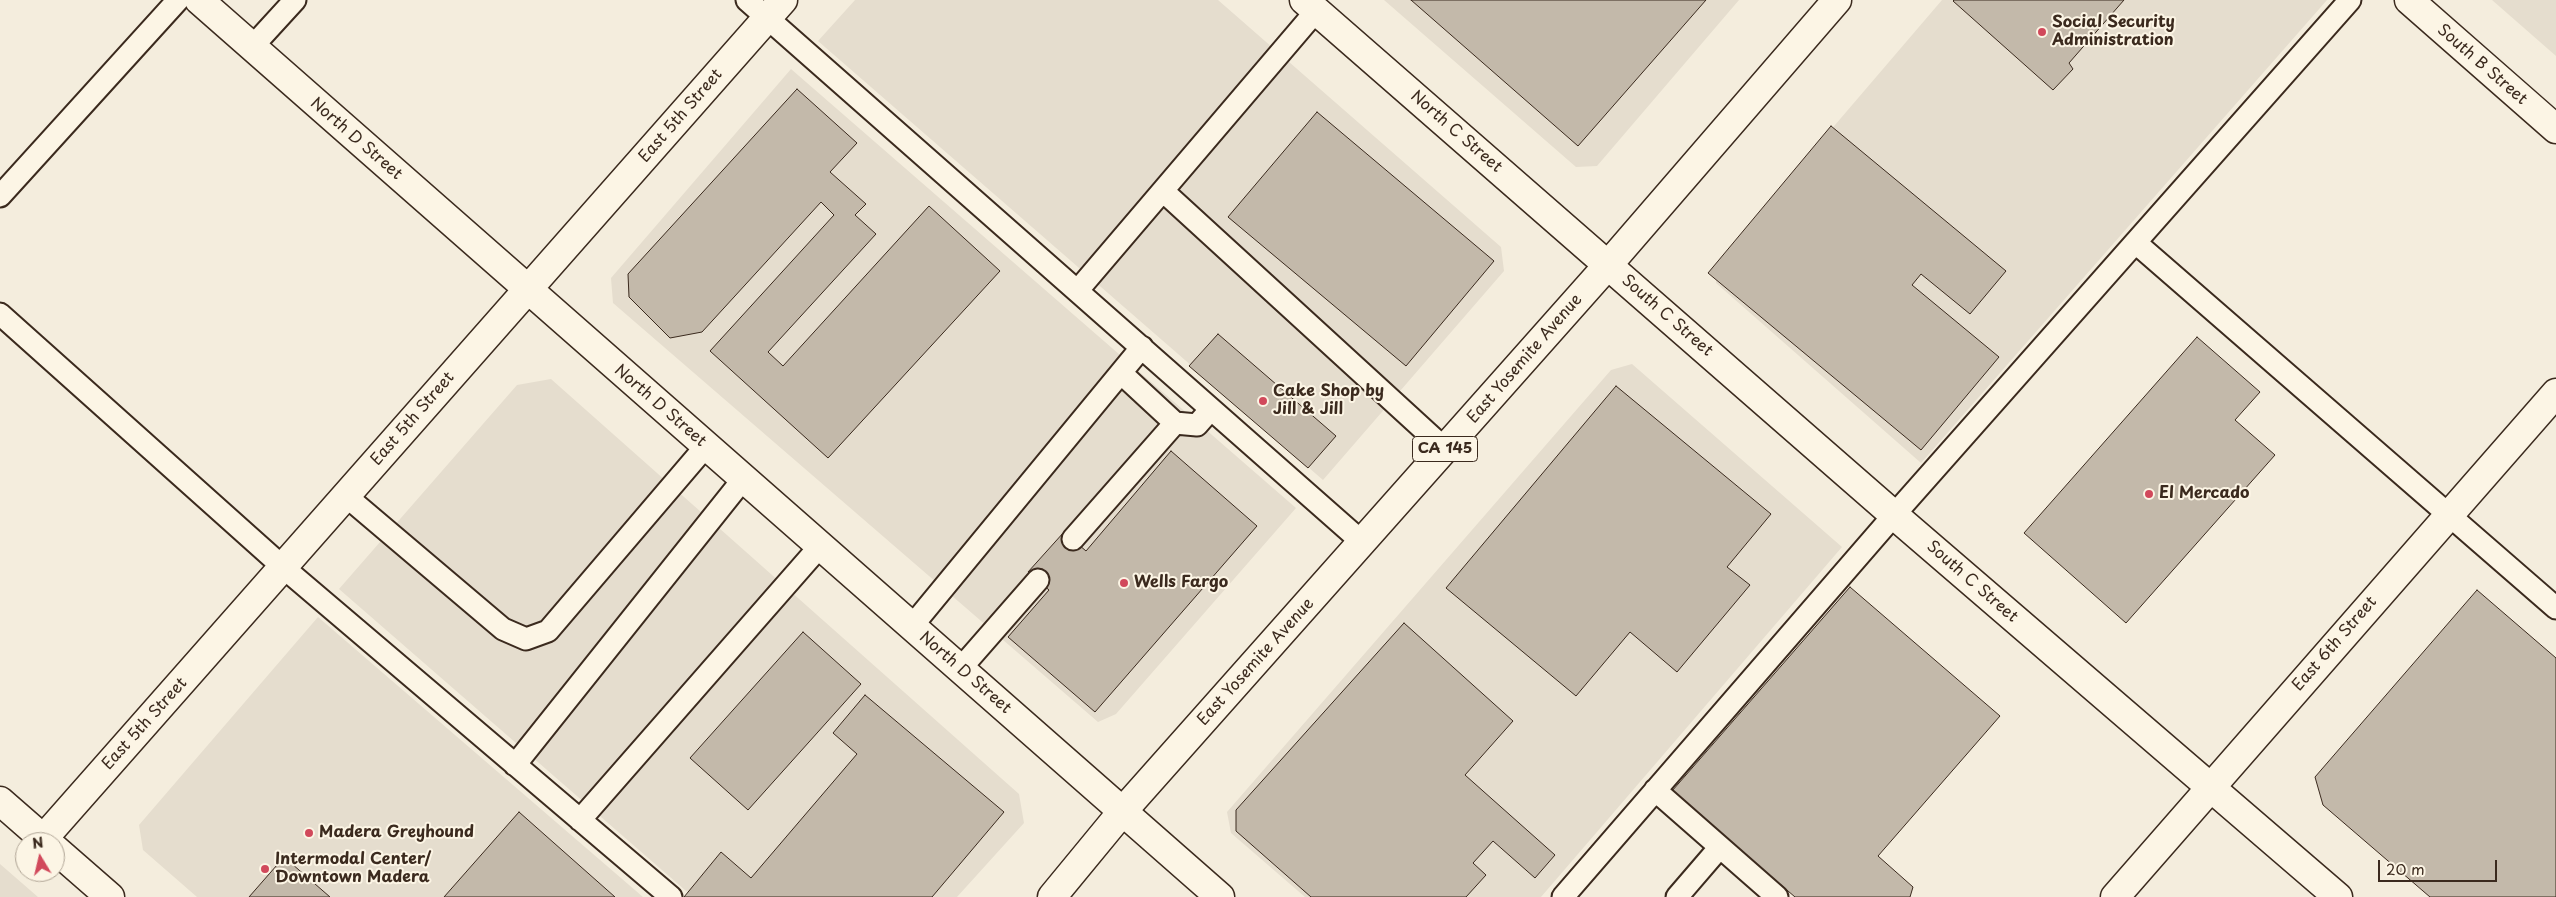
<!DOCTYPE html>
<style>
body{margin:0}
#map{position:relative;width:2556px;height:897px;overflow:hidden;background:#f4eddd;font-family:"Playpen Sans",sans-serif}
canvas{display:block}
.north{position:absolute;left:15px;top:832px;width:50px;height:50px;box-sizing:border-box;background:#fcf5e5;border:1px solid #afa495;border-radius:50%;rotate:351deg;font-size:14px;font-weight:700;line-height:20px;text-align:center;color:#3b2a1e}
.north::after{content:'';display:block;margin:auto;width:18px;height:22px;background:#d1495b;clip-path:polygon(50% 0,100% 100%,50% 72%,0 100%)}
.scale{position:absolute;left:2378px;top:860px;width:119px;height:22px;box-sizing:border-box;border:2px solid #3b2a1e;border-top:0;padding-left:6px;font-size:15px;line-height:18px;white-space:nowrap;color:#3b2a1e;-webkit-text-stroke:4px #fcf5e5;paint-order:stroke}
</style>
<div id="map">
<canvas width="2556" height="897"></canvas>
<div class="north">N</div>
<div class="scale">20 m</div>
</div>
<script>
const g = document.querySelector('canvas').getContext('2d');
g.lineJoin = 'round';
function fill(path, color) { g.fillStyle = color; g.fill(path, 'evenodd'); }
const shape = rows => new Path2D(rows.map(r => 'M' + r).join(''));
function trace(path, color, width, dash) { g.strokeStyle = color; g.lineWidth = width; g.lineCap = dash ? 'butt' : 'round'; g.setLineDash(dash || []); g.stroke(path); }
function label(font, color, halo, rows, align = 'center') {
  g.font = font + ' "Playpen Sans",sans-serif'; g.lineWidth = 4; g.setLineDash([]); g.textBaseline = 'middle'; g.strokeStyle = halo; g.fillStyle = color; for (const [text, x, y, turn = 0] of rows) {
    g.save(); g.translate(x, y); g.rotate((+turn || 0) * Math.PI / 180); g.textAlign = isNaN(turn) ? turn : align; if (halo) g.strokeText(text, 0, 0); g.fillText(text, 0, 0); g.restore();
  }
}
fill(shape([
 [855,0,1218,0,1501,247,1504,271,1323,480,818,41],
 [1384,0,1739,0,1597,166,1576,167],
 [1942,0,2327,0,1921,463,1716,283,1716,264],
 [2492,0,2556,0,2556,56],
 [791,69,1296,508,1116,714,1098,722,613,303,611,278],
 [1632,364,1842,547,1541,897,1305,897,1231,833,1227,812,1611,370],
 [551,379,1019,794,1024,823,957,897,693,897,339,589,517,385],
 [318,617,643,897,197,897,143,850,139,825],
 [0,864,38,897,0,897]
]), '#e5ddce');
const building = shape([
 [1411,0,1706,0,1578,146,1411,0],
 [1954,0,2124,0,2069,63,2073,69,2053,90,1953,1,1954,0],
 [797,89,857,143,830,172,866,204,855,215,876,234,768,352,783,366,929,206,1000,271,828,458,710,351,834,215,821,202,702,332,670,338,629,297,628,274,797,89],
 [1317,112,1494,261,1406,366,1228,217,1317,112],
 [1831,126,2006,271,1970,314,1921,274,1912,285,1999,357,1921,450,1708,273,1831,126],
 [1218,334,1336,436,1308,468,1189,366,1218,334],
 [2197,337,2260,392,2235,420,2275,455,2126,623,2024,533,2197,337],
 [1616,386,1771,514,1727,567,1750,585,1677,672,1630,632,1576,696,1446,588,1616,386],
 [1171,451,1257,526,1095,712,1008,637,1049,590,1028,572,1064,532,1086,551,1171,451],
 [1850,587,2000,716,1878,856,1913,887,1910,897,1795,897,1672,791,1850,587],
 [2477,590,2556,658,2556,897,2430,897,2323,805,2315,777,2477,590],
 [1404,623,1513,721,1465,775,1555,855,1535,878,1493,841,1473,863,1486,875,1466,897,1311,897,1236,831,1236,810,1404,623],
 [803,632,861,684,748,810,690,758,803,632],
 [865,695,1004,812,932,897,684,897,721,852,751,878,857,754,833,733,865,695],
 [519,812,615,897,444,897,519,812],
 [284,857,330,897,249,897,284,857]
]);
fill(building, '#c3b9aa');
trace(building, '#3b2a1e', 1);
const service = shape([
 [747,0,1362,542],
 [252,47,295,0],
 [1163,191,1445,449],
 [0,196,178,0],
 [2136,243,2556,608],
 [1078,290,1316,11],
 [0,314,284,568,671,897],
 [1121,373,1175,423,1197,425,1211,409],
 [346,496,503,629,526,639,548,631,706,446],
 [1073,539,1175,423],
 [912,626,1142,347],
 [961,668,1038,580],
 [515,765,744,478],
 [1655,790,1777,897],
 [580,820,821,545],
 [1563,897,1894,515,2350,0],
 [1677,897,1720,847]
]);
const minor = shape([
 [199,0,1220,897],
 [1304,0,1894,515,2338,897],
 [2409,0,2556,129],
 [0,801,47,842],
 [43,839,783,0],
 [55,849,110,897],
 [2115,897,2556,393]
]);
const primary = shape([
 [1052,897,1122,812,1608,265,1837,0]
]);
trace(service, '#3b2a1e', 25);
trace(minor, '#3b2a1e', 31);
trace(primary, '#3b2a1e', 31);
trace(service, '#fcf5e5', 21);
trace(minor, '#fcf5e5', 28);
trace(primary, '#fcf5e5', 28);
for (const [x, y, r, color] of [
 [2042,32,5,"#d1495b"],
 [1263,401,5,"#d1495b"],
 [2149,494,5,"#d1495b"],
 [1124,583,5,"#d1495b"],
 [309,833,5,"#d1495b"],
 [265,869,5,"#d1495b"]
]) { const dot = new Path2D(); dot.arc(x, y, r, 0, 2 * Math.PI); g.fillStyle = color; g.fill(dot); trace(dot, '#fcf5e5', 2); }
for (const [x, y, w] of [
 [1445,449,65]
]) { const box = new Path2D(); box.roundRect(x - w / 2, y - 12.5, w, 25, 4); g.fillStyle = '#fcf5e5'; g.fill(box); trace(box, '#3b2a1e', 1); }
label('bold 15px', '#3b2a1e', null, [
 ["CA 145",1445,449]
]);
label('bold 16px', '#3b2a1e', '#fcf5e5', [
 ["Social Security",2052,23],
 ["Administration",2052,41],
 ["Cake Shop by",1273,392],
 ["Jill & Jill",1273,410],
 ["El Mercado",2159,494],
 ["Wells Fargo",1134,583],
 ["Madera Greyhound",319,833],
 ["Intermodal Center/",275,860],
 ["Downtown Madera",275,878]
], 'left');
label('16px', '#3b2a1e', '#fcf5e5', [
 ["South B Street",2482,65,41],
 ["East 5th Street",681,116,-49],
 ["North C Street",1456,132,41],
 ["North D Street",356,139,41],
 ["South C Street",1667,316,41],
 ["East Yosemite Avenue",1525,359,-49],
 ["North D Street",660,406,41],
 ["East 5th Street",413,419,-49],
 ["South C Street",1972,582,41],
 ["East 6th Street",2335,644,-49],
 ["East Yosemite Avenue",1256,662,-48],
 ["North D Street",965,673,41],
 ["East 5th Street",145,724,-48]
]);
</script>
